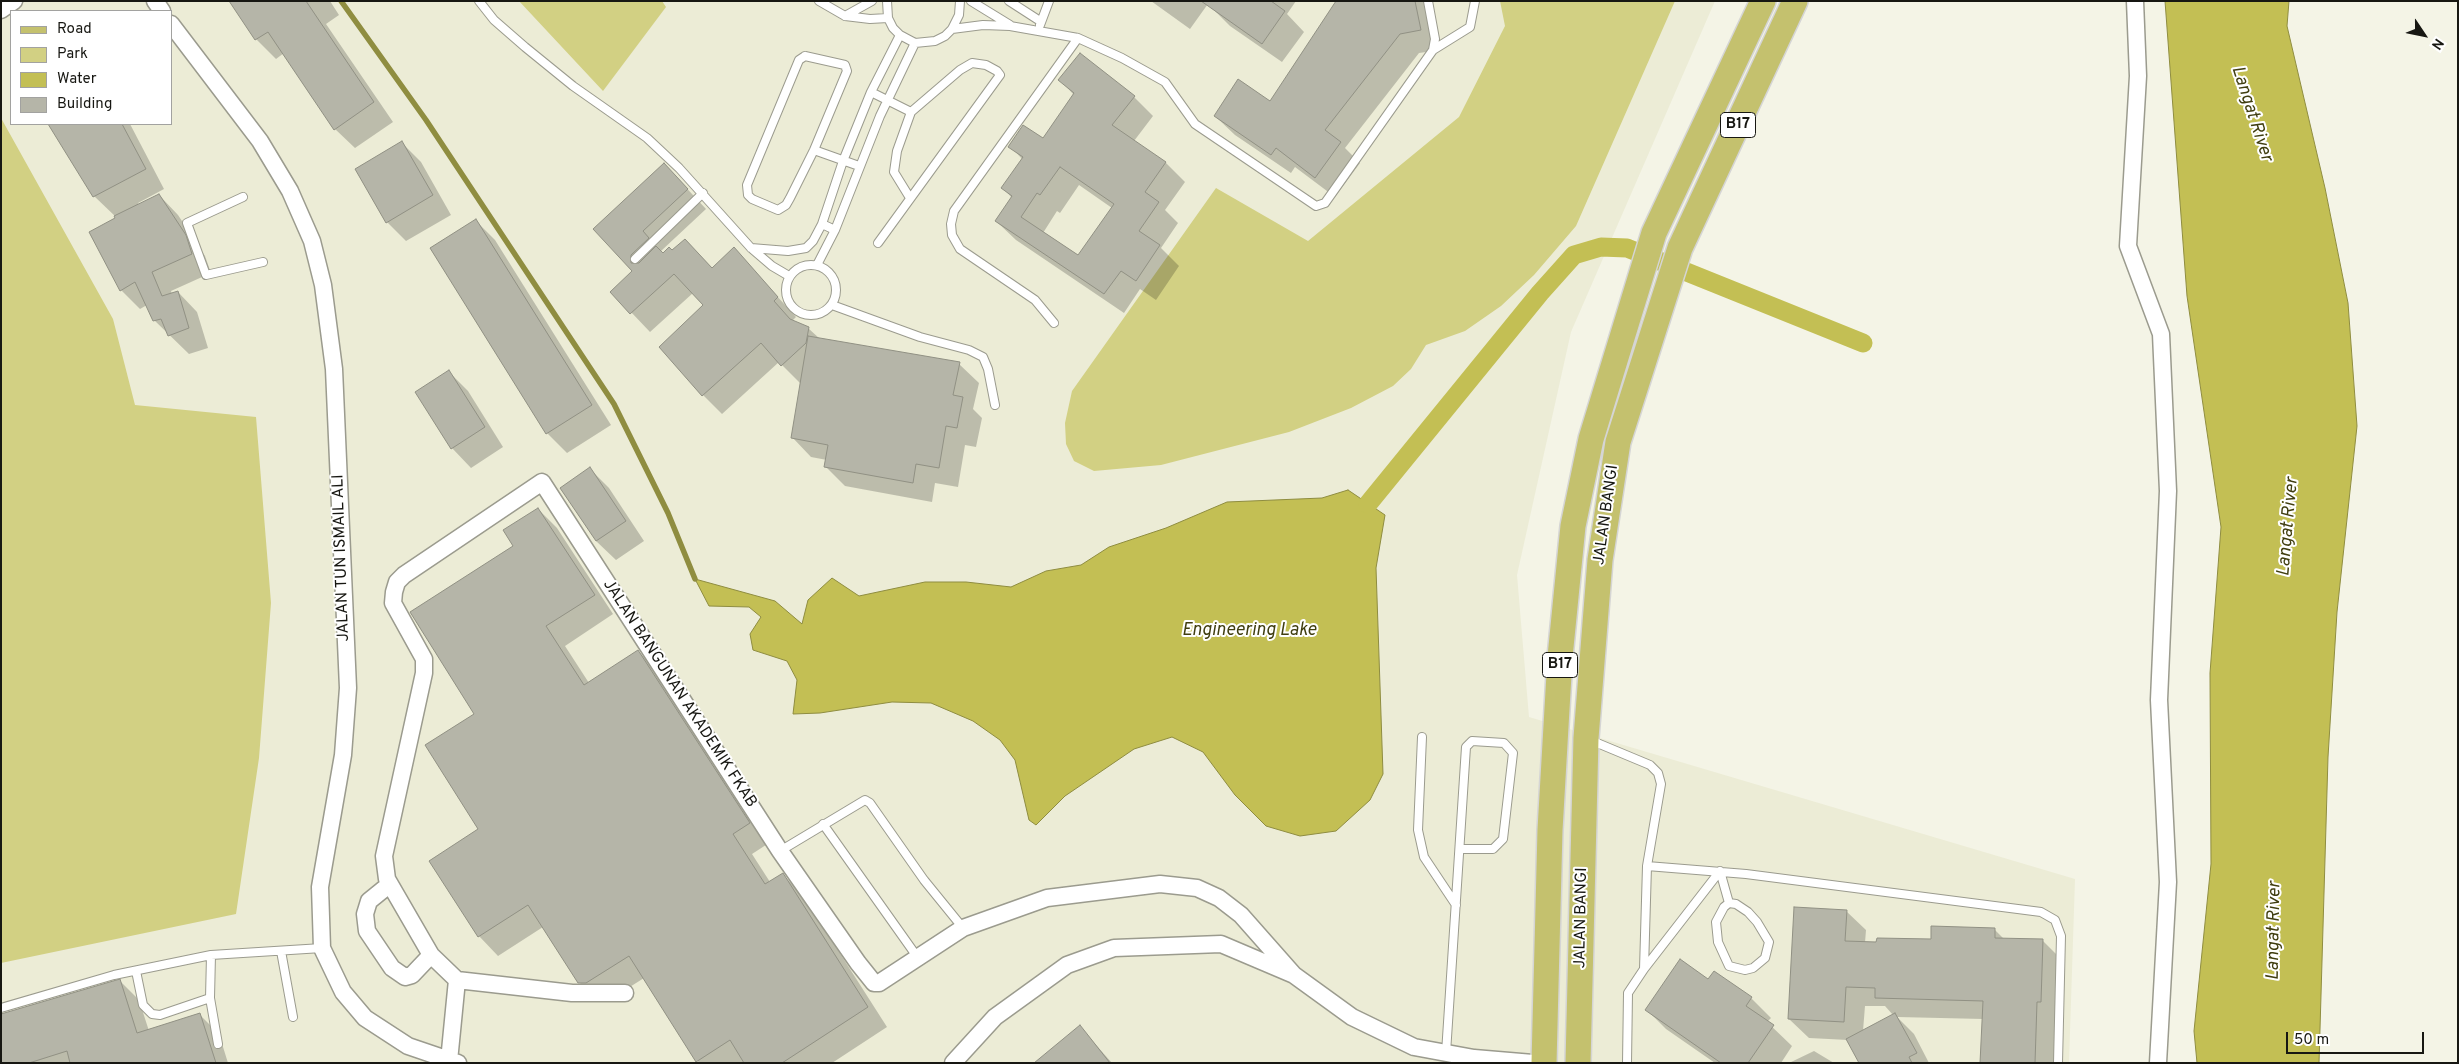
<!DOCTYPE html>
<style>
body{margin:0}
#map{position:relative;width:2459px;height:1064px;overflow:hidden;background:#f4f4e6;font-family:Overpass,sans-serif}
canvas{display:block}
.frame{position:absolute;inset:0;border:2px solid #171712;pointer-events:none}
.legend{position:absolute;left:10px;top:10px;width:162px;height:115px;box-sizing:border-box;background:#fff;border:1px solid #a2a2a0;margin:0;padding:6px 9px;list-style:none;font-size:15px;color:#171712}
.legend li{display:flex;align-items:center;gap:10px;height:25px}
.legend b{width:25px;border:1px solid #a2a2a0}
.north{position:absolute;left:2399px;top:10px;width:50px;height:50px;-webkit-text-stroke:4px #fff;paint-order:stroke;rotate:124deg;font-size:14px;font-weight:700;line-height:20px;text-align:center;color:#171712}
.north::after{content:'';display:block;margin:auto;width:18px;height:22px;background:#171712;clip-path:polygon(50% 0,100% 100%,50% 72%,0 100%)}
.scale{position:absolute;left:2286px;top:1032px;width:138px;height:22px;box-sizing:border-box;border:2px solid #171712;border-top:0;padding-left:6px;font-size:15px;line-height:18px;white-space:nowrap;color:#171712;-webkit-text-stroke:4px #fff;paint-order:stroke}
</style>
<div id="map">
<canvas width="2459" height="1064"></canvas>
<div class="frame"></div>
<ul class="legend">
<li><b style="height:6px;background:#c4c16e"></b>Road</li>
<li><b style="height:14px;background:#d2d083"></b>Park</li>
<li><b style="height:14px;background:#c3bf54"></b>Water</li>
<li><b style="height:14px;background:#b5b5a8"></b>Building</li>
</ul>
<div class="north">N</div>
<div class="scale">50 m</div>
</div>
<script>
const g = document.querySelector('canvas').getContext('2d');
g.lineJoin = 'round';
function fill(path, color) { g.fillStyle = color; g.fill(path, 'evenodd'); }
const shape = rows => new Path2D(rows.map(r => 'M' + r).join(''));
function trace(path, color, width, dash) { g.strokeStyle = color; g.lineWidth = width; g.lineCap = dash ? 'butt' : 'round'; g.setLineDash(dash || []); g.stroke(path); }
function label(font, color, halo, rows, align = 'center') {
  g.font = font + ' Overpass,sans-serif'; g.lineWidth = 4; g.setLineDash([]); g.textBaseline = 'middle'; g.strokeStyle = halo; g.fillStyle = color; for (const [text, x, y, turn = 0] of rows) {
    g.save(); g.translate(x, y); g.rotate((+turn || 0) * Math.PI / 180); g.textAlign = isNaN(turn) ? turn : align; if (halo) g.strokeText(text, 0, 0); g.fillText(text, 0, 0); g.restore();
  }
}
fill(shape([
 [1,1,1715,1,1571,332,1517,575,1529,717,2075,879,2069,1063,1,1063],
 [11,11,171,11,171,124,11,124]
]), '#ececd6');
fill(shape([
 [519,1,662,1,666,7,603,91],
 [1500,1,1675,1,1576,226,1534,275,1501,306,1465,331,1426,345,1411,369,1393,386,1351,408,1289,432,1161,465,1094,471,1074,461,1066,444,1065,423,1072,391,1216,188,1308,241,1459,117,1505,26],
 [1,118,113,319,135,405,256,417,271,603,259,758,236,914,1,963]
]), '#d2d083');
const water = shape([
 [2165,1,2289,1,2287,26,2325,188,2348,303,2357,426,2337,612,2328,757,2319,1063,2197,1063,2194,1031,2211,864,2210,673,2221,527,2187,296,2165,1],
 [1348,490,1385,515,1376,568,1383,774,1370,800,1336,831,1300,836,1266,826,1235,795,1203,752,1172,737,1134,749,1065,796,1036,825,1029,820,1015,760,1000,740,973,721,931,703,892,702,820,713,793,714,797,680,787,661,753,650,750,634,761,617,749,607,709,606,695,579,775,601,802,624,808,600,832,578,859,596,925,582,966,582,1011,587,1046,571,1081,565,1109,547,1166,528,1227,502,1322,498,1348,490]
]);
fill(water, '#c3bf54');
trace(water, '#8f8d40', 1);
fill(shape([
 [230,1,330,1,339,15,326,24,393,122,355,148,335,129,284,53,276,59,256,39],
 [1151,1,1210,1,1190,29],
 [1214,1,1296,1,1287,14,1304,32,1282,62,1230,26,1211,7],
 [1338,1,1430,1,1440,50,1419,53,1345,148,1360,163,1335,197,1295,167,1291,173,1235,135,1215,116,1270,102],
 [1060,80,1134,97,1153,116,1134,141,1165,162,1185,182,1165,210,1178,223,1161,248,1179,266,1156,300,1140,289,1124,313,1016,240,996,221,1012,198,1003,188,1023,160,1010,146,1043,140,1074,95],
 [1079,185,1112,208,1079,257,1043,233,1057,211,1060,213],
 [50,124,130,124,164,189,138,203,139,205,159,195,178,215,205,256,211,273,171,291,172,294,178,292,197,312,208,348,189,354,154,320,147,305,140,309,121,290,117,218,94,196],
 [402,143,421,162,451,215,406,241,387,222],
 [664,164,706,209,661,251,663,254,672,252,685,240,713,269,734,249,796,317,792,321,808,328,820,339,959,364,979,383,973,409,982,418,976,447,965,445,958,487,935,483,932,502,845,486,826,467,827,460,811,457,792,437,801,384,779,362,722,414,703,395,661,347,705,306,693,293,650,332,612,292,633,271,595,229],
 [476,221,495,240,611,425,567,453,547,433,431,249],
 [449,372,468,391,503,447,471,468,452,448],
 [590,469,609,488,644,541,616,560,596,541],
 [538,509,557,528,613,614,565,646,589,683,638,651,658,671,769,843,752,854,770,882,782,874,802,894,887,1027,832,1063,699,1063,644,978,606,1002,598,1002,579,982,543,927,498,956,479,936,480,829,476,714,515,546],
 [1846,911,1866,930,1865,943,1932,940,1994,929,2005,940,2043,941,2062,960,2054,1063,1981,1063,1983,1019,1897,1017,1914,1034,1929,1063,1860,1063,1848,1040,1809,1038,1789,1019],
 [1865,1006,1885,1006,1893,1015,1863,1031],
 [1714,973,1751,998,1771,1018,1767,1022,1792,1046,1781,1063,1715,1063,1666,1029,1646,1009,1709,981],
 [120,981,139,1000,149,1031,200,1015,219,1034,228,1063,1,1063],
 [1080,1027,1112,1063,1045,1063],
 [1814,1051,1834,1063,1789,1063]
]), '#0003');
trace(shape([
 [341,1,426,120,614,404,668,513,695,579]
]), '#8f8d40', 5.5);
trace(shape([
 [1368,504,1540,293,1574,255,1601,247,1627,248,1863,343]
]), '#c3bf54', 19);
const building = shape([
 [229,1,306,1,374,102,334,130,268,32,255,40,229,1],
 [1201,1,1271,1,1285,11,1262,44,1201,1],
 [1336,1,1415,1,1421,30,1400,34,1325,130,1341,142,1315,178,1276,148,1271,155,1214,116,1238,79,1270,101,1336,1],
 [1080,53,1135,96,1112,125,1166,162,1145,192,1159,202,1139,231,1160,245,1136,281,1121,271,1104,294,995,221,1012,196,1001,188,1023,157,1008,147,1023,125,1043,138,1074,93,1058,80,1080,53],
 [1060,167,1114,204,1078,255,1021,217,1037,193,1040,195,1060,167],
 [48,124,122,124,146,169,93,197,48,124],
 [402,141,433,195,386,223,355,169,402,141],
 [664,163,688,189,643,231,649,238,631,255,631,263,639,263,656,246,663,253,669,247,672,250,685,239,712,268,734,247,778,297,774,301,790,319,809,327,806,343,781,366,761,343,702,396,659,347,703,305,674,274,630,314,610,292,632,271,593,229,664,163],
 [159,194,186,235,192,254,152,272,162,296,178,291,189,328,168,336,161,319,153,321,135,282,120,291,89,232,115,218,114,216,159,194],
 [476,219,592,405,546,434,430,248,476,219],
 [808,336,960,362,953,395,963,397,957,428,946,426,939,468,916,464,913,483,824,467,828,445,791,438,808,336],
 [449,370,485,427,451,449,415,392,449,370],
 [590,467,626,521,596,541,560,488,590,467],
 [538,508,595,595,546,626,584,685,638,650,750,823,733,834,765,884,783,873,868,1007,782,1063,744,1063,730,1040,696,1062,629,956,586,983,578,983,528,905,478,937,429,861,478,829,425,745,474,714,410,612,513,546,503,530,538,508],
 [1794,907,1847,910,1845,941,1876,942,1877,938,1931,939,1931,926,1995,928,1995,938,2043,939,2041,1002,2037,1002,2035,1063,1980,1063,1983,1001,1875,998,1875,988,1846,987,1844,1022,1788,1019,1794,907],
 [1680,959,1708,979,1714,971,1752,997,1746,1006,1774,1025,1748,1063,1721,1063,1645,1010,1680,959],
 [120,979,137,1033,200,1013,216,1063,70,1063,67,1051,29,1063,1,1063,1,1014,120,979],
 [1895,1013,1917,1053,1909,1057,1912,1063,1859,1063,1846,1039,1895,1013],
 [1080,1025,1110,1063,1034,1063,1080,1025]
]);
fill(building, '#b5b5a8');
trace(building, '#919184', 1);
const service = shape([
 [479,1,494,20,525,47,573,86,647,138,679,168,751,248,772,266,789,276],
 [819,1,845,16,870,19,888,18],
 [887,1,888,18,893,28,900,35,915,43,935,41,945,36,952,29,959,15,960,1],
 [971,1,1010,25],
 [1009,1,1040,21],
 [1428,1,1435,39,1433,50],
 [845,16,872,1],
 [1040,25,1049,1],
 [952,29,983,25,1010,26,1078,38,1122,58,1165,82,1195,124,1316,206,1325,203,1433,50,1470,27,1475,1],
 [805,56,845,65,847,71,814,150,790,198,786,205,778,210,752,199,748,195,747,185,799,60,805,56],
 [871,92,911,112],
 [814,150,859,166],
 [243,197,187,223,206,275,263,262],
 [835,230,822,224,843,161,871,92,900,35],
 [878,243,1000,75,997,71,986,65,972,63,960,70,911,112,897,151,894,172,910,198],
 [751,248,788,251,806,248,813,241,822,224],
 [635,259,703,193],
 '786 290a25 25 0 1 1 50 0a25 25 0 1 1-50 0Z',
 [817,265,835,230,880,116,915,43],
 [832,305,920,337,969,350,983,357,988,369,995,405],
 [1054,323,1035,300,960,249,952,235,951,224,954,211,1078,38],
 [1422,737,1418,830,1424,857,1456,905],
 [1590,740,1650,765,1658,773,1661,784,1647,866,1644,969,1628,993,1627,1063],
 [823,824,918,958],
 [780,851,865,800,870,803,924,880,963,928],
 [1647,866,1746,874,2041,912,2055,920,2061,936,2058,1063],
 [1720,871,1729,903],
 [1729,903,1736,904,1748,912,1757,922,1769,942,1765,958,1753,968,1745,970,1729,966,1718,942,1716,922,1724,907,1729,903],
 [281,951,293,1017],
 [211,955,210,998,218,1044],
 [1644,969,1720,871],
 [136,971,143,1005,152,1014,160,1015,210,998],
 [1,1008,114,975,211,955,322,948],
 [1446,1053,1466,747,1472,741,1504,743,1513,753,1503,839,1493,849,1460,849]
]);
const minor = shape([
 [155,1,162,11],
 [2135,1,2138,76,2128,246,2161,334,2168,491,2159,700,2168,882,2158,1063],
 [1,10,14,1],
 [171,24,260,141,290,191,312,241,323,285,334,369,348,688,343,755,320,887,322,948,343,992,365,1018,408,1046,458,1063],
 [390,884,369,901,365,914,367,931,392,968,405,977,412,975,431,955],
 [457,980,572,993,625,993],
 [449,1061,457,980,431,955,387,879,384,856,424,673,424,659,393,603,394,592,397,582,404,575,542,482,780,851,858,963,874,983,879,983,963,928,1047,898,1160,884,1197,888,1219,898,1241,915,1294,975],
 [953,1063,995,1017,1067,965,1114,948,1221,944,1294,975,1352,1017,1414,1047,1474,1058,1533,1063]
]);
const primary = shape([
 [1544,1063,1550,830,1560,657,1573,526,1591,439,1654,233,1763,1],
 [1578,1063,1586,738,1600,560,1618,442,1680,248,1795,1]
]);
trace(service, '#9b9b8e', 10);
trace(minor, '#9b9b8e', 19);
trace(primary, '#d5d5d4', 28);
trace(service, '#fff', 8);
trace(minor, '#fff', 16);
trace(primary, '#c4c16e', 25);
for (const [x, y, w] of [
 [1738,125,35],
 [1560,665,35]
]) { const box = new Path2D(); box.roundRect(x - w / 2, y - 12.5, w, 25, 4); g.fillStyle = '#fff'; g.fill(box); trace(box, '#171712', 1); }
label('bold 15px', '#171712', null, [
 ["B17",1738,125],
 ["B17",1560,665]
]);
label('16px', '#171712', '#fff', [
 ["JALAN BANGI",1607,515,-82],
 ["JALAN TUN ISMAIL ALI",342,558,-92],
 ["JALAN BANGUNAN AKADEMIK FKAB",679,694,57],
 ["JALAN BANGI",1582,918,-89]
]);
label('italic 18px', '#403e10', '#fff', [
 ["Langat River",2251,114,72],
 ["Langat River",2289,527,-85],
 ["Engineering Lake",1249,631],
 ["Langat River",2275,931,-89]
]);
</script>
